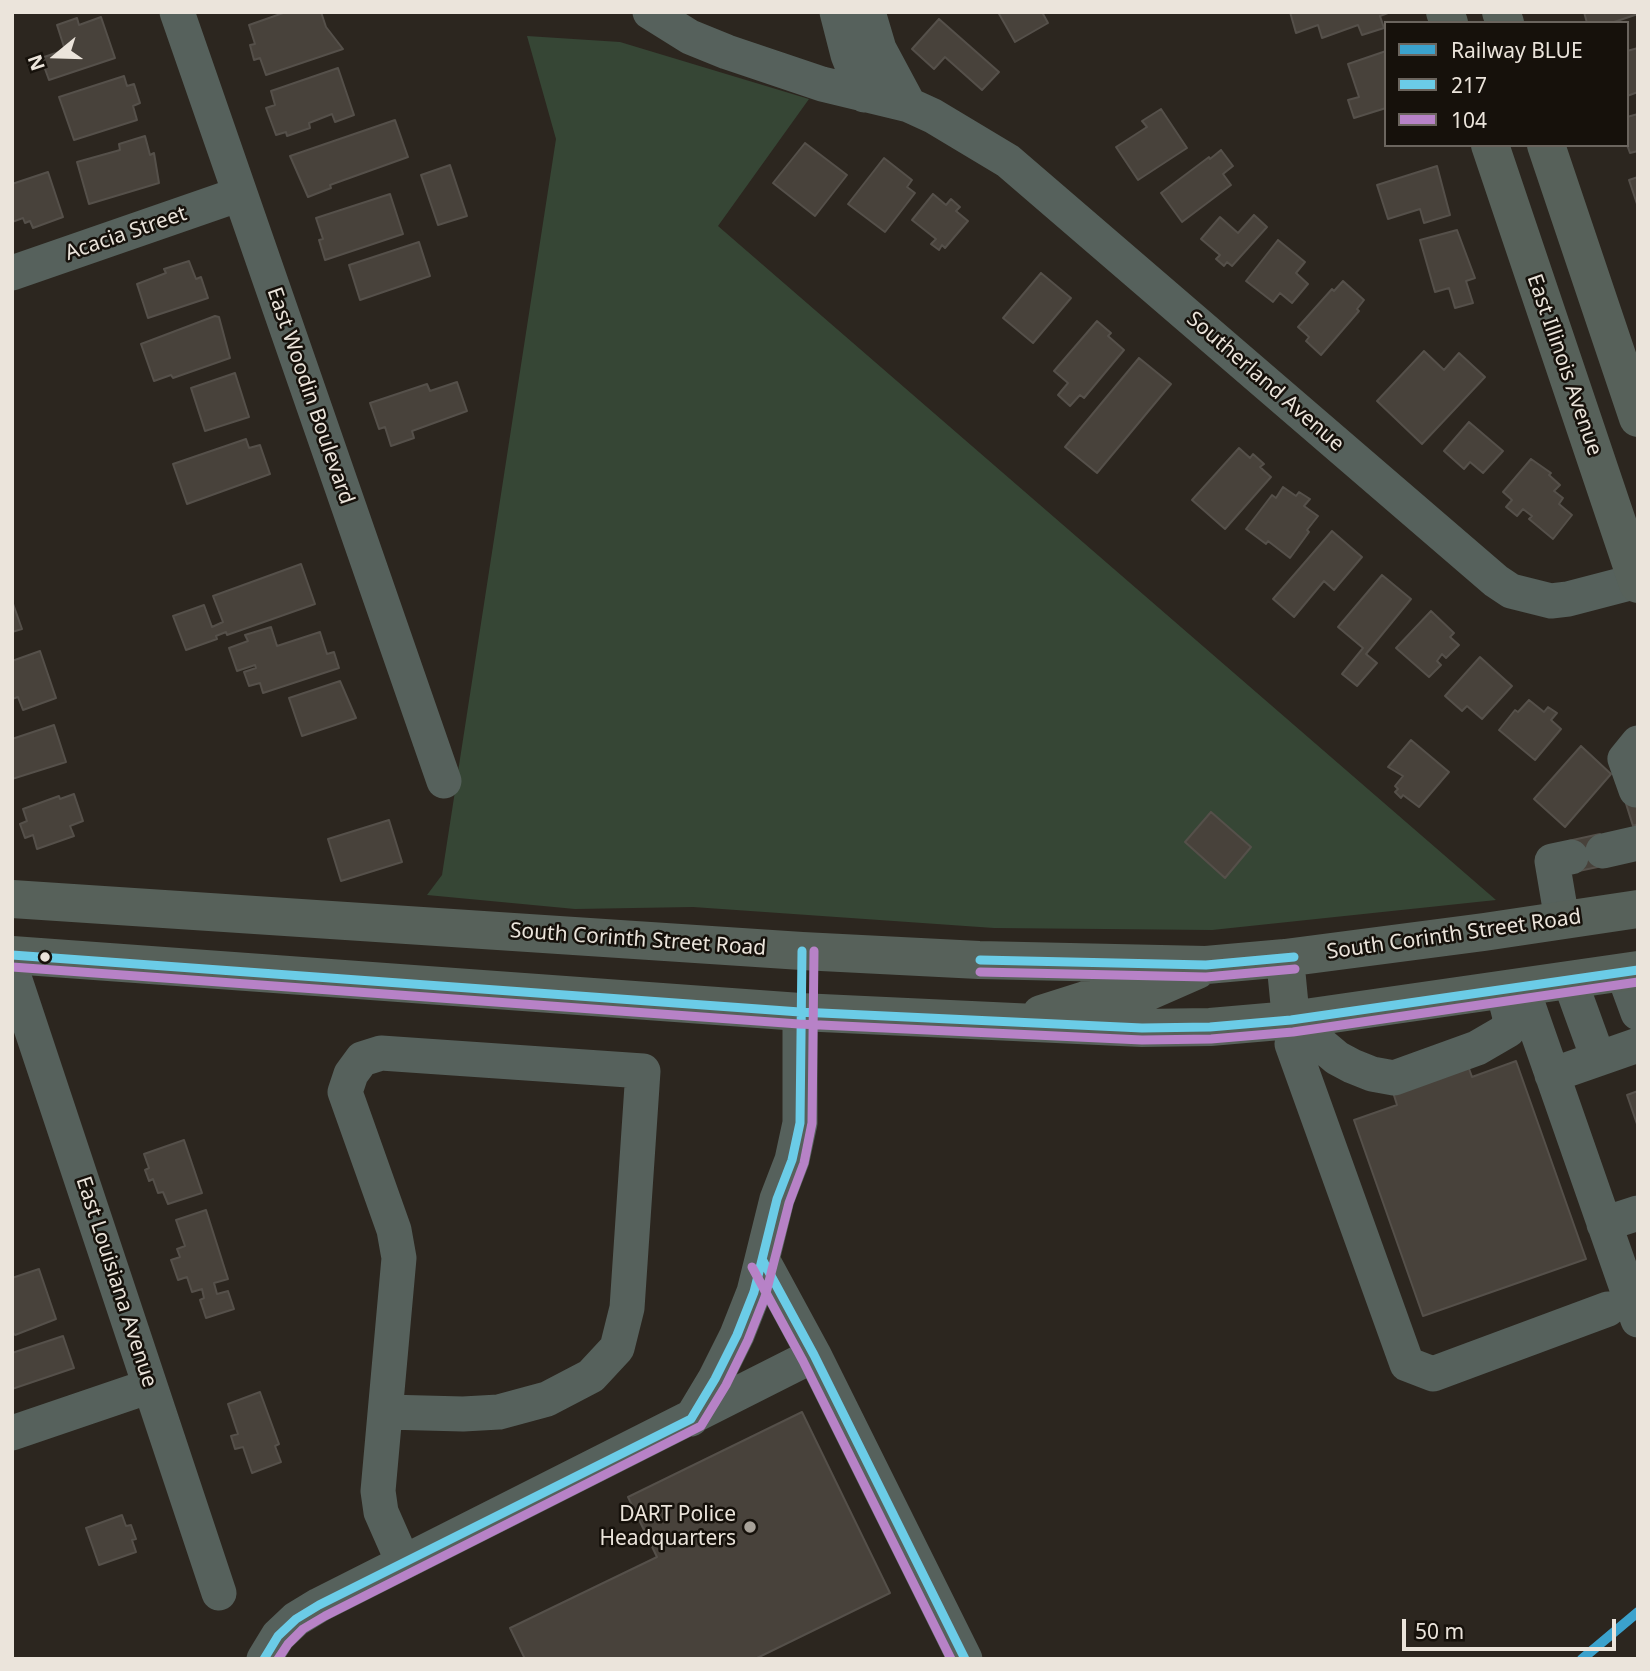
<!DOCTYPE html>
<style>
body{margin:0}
#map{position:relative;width:1650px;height:1671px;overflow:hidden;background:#2c261f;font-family:"Noto Sans",sans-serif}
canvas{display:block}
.frame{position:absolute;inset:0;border:14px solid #ebe4db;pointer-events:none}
.legend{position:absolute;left:1384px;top:21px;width:245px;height:126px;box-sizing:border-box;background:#16110b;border:2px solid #6b655e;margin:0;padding:9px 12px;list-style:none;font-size:21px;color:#ebe4db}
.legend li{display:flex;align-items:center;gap:14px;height:35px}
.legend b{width:35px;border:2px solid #6b655e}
.north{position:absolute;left:21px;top:21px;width:70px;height:70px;-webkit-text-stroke:5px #16110b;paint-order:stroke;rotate:251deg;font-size:19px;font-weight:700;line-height:28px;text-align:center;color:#ebe4db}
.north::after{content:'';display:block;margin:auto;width:24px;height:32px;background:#ebe4db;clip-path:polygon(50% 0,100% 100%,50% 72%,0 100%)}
.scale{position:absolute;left:1402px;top:1619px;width:214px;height:32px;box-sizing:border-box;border:4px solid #ebe4db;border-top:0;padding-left:9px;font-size:21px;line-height:24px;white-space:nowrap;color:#ebe4db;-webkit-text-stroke:5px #16110b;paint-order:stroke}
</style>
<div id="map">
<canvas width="1650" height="1671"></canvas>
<div class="frame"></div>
<ul class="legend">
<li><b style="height:9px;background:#3ba2cd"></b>Railway BLUE</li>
<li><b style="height:9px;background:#6bcce7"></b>217</li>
<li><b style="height:9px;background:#b782c7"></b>104</li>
</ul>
<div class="north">N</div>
<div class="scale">50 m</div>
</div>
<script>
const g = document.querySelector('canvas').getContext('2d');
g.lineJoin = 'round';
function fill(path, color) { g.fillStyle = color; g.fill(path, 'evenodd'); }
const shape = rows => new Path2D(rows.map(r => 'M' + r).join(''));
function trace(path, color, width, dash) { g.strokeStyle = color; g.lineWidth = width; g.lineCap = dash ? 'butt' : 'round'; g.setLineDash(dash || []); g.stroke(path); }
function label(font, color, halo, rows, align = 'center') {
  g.font = font + ' "Noto Sans",sans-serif'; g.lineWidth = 5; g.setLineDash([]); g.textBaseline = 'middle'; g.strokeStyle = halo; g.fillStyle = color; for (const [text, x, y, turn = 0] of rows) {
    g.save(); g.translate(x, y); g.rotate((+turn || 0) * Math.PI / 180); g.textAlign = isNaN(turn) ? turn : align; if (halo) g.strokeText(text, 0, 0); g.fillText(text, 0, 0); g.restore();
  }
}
fill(shape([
 [527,36,620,42,809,99,718,226,1496,900,1212,930,994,928,693,907,575,909,427,895,442,875,556,139]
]), '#364635');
const building = shape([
 [286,12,321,12,326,27,343,49,266,75,260,58,254,60,250,45,255,44,249,25,286,12],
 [998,12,1042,12,1048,23,1015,42,998,12],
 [1290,12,1388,12,1388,13,1380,16,1384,28,1362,35,1358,25,1322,38,1318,25,1296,33,1290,12],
 [1584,12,1638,12,1638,14,1611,23,1587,23,1584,12],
 [101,17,115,58,49,80,41,58,65,50,57,25,77,18,79,25,101,17],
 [939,19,999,72,982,90,945,57,934,69,912,49,939,19],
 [1638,48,1638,92,1627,96,1627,51,1638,48],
 [1386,51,1386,108,1354,118,1348,100,1359,97,1348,64,1386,51],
 [338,68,354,115,335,122,332,114,309,123,310,128,287,136,286,132,276,135,266,108,275,105,271,91,338,68],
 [124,76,127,86,134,84,140,103,133,106,137,120,74,140,59,97,124,76],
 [1161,109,1187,148,1138,180,1116,147,1147,127,1142,121,1161,109],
 [1638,114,1638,151,1630,153,1627,145,1627,117,1638,114],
 [395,120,408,157,330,185,331,188,308,197,290,156,395,120],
 [145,136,150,155,154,153,159,183,89,204,77,162,120,150,119,144,145,136],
 [805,143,847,175,815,216,773,183,805,143],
 [1221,150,1233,166,1223,174,1231,185,1182,222,1161,193,1209,157,1210,159,1221,150],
 [884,158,912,180,907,187,915,193,885,232,848,204,884,158],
 [450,165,467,216,438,225,421,175,450,165],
 [1437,166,1450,215,1424,223,1420,209,1388,219,1377,185,1437,166],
 [48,172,63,217,33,228,30,221,25,223,23,218,12,222,12,184,48,172],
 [1638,177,1638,207,1629,180,1638,177],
 [390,194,403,234,325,260,319,240,323,239,316,218,390,194],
 [933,194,946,205,951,199,960,207,956,211,968,221,945,248,942,245,939,250,931,244,936,239,912,220,933,194],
 [1254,215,1267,227,1232,266,1227,262,1224,266,1216,259,1220,255,1201,239,1220,217,1238,233,1254,215],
 [1457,230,1475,278,1466,281,1473,303,1455,308,1449,288,1435,292,1420,240,1457,230],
 [1278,240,1305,262,1296,273,1308,284,1292,303,1280,293,1273,302,1246,281,1278,240],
 [419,242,430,276,360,300,349,265,419,242],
 [189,261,196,279,201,277,208,298,148,318,137,284,166,273,164,269,189,261],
 [1041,273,1071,298,1033,343,1003,318,1041,273],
 [1343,281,1364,300,1357,309,1359,311,1321,355,1306,341,1309,337,1298,327,1332,289,1334,291,1343,281],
 [215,316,219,317,230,358,173,378,171,375,154,381,141,344,215,316],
 [1097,321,1111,333,1108,336,1124,350,1084,398,1080,395,1070,406,1058,395,1068,383,1054,371,1097,321],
 [1424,351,1444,370,1459,353,1485,377,1422,444,1377,401,1424,351],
 [1139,358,1171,384,1097,473,1065,447,1139,358],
 [235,373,249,417,205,431,191,388,235,373],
 [457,382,467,411,412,431,414,438,391,446,385,427,379,429,370,403,427,384,430,391,457,382],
 [1469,422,1503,451,1483,473,1470,462,1464,469,1444,451,1469,422],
 [246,439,249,448,260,445,270,474,187,504,173,464,246,439],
 [1239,448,1250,458,1253,454,1264,464,1260,467,1271,477,1225,529,1192,500,1239,448],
 [1531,459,1551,473,1549,475,1560,485,1554,491,1563,498,1559,504,1572,515,1553,539,1529,519,1532,516,1523,509,1517,516,1506,507,1512,500,1503,492,1531,459],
 [1283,487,1296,496,1299,492,1310,499,1304,506,1318,516,1307,530,1309,532,1290,558,1268,541,1266,544,1246,529,1272,495,1276,498,1283,487],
 [1332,531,1362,557,1334,590,1324,581,1294,617,1273,599,1332,531],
 [301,564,315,604,227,635,226,632,216,636,217,639,186,650,173,616,204,605,212,627,223,622,213,596,301,564],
 [1382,575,1411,599,1366,654,1377,663,1357,686,1342,674,1363,648,1338,627,1382,575],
 [12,601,22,629,12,632,12,601],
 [1431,611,1454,633,1450,637,1459,645,1446,658,1442,654,1437,661,1441,665,1429,677,1396,648,1431,611],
 [271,627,277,646,320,632,327,654,334,652,339,668,263,693,260,683,249,686,244,672,256,668,255,665,237,671,229,648,248,641,245,635,271,627],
 [40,651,56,698,23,710,18,697,12,699,12,661,40,651],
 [1480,657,1512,686,1482,719,1467,706,1462,711,1445,696,1480,657],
 [340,681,356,718,302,736,289,698,340,681],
 [1529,700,1544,712,1548,707,1557,713,1551,720,1561,729,1535,760,1499,730,1515,710,1518,712,1529,700],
 [54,725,66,762,12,779,12,739,54,725],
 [1411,740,1449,772,1419,807,1403,795,1401,798,1395,792,1398,789,1395,786,1403,776,1388,767,1411,740],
 [1581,746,1611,774,1565,827,1534,799,1581,746],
 [1638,790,1638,824,1633,826,1623,794,1638,790],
 [74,794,83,821,70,826,74,836,37,849,33,835,25,838,20,824,27,821,23,809,59,796,60,799,74,794],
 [1211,812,1251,847,1225,878,1185,842,1211,812],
 [389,820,402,862,341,881,328,839,389,820],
 [1600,834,1607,865,1574,872,1568,841,1600,834],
 [1516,1061,1586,1259,1423,1316,1354,1120,1397,1105,1392,1089,1467,1063,1472,1077,1516,1061],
 [1638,1091,1638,1127,1627,1095,1638,1091],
 [184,1140,202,1193,168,1204,163,1192,158,1193,153,1179,149,1181,145,1170,149,1168,144,1154,184,1140],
 [206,1210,228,1279,214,1283,217,1294,228,1291,234,1309,206,1318,200,1300,204,1298,202,1289,192,1292,187,1277,178,1280,171,1260,180,1257,177,1249,185,1246,176,1220,206,1210],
 [39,1269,56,1319,15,1335,12,1331,12,1278,39,1269],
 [63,1336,74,1368,12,1389,12,1353,63,1336],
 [260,1392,279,1444,275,1446,281,1462,252,1473,243,1447,235,1449,231,1436,238,1434,228,1404,260,1392],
 [802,1412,890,1593,755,1659,525,1659,510,1628,657,1557,628,1497,802,1412],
 [122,1515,126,1526,131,1525,136,1539,132,1540,136,1552,99,1565,86,1528,122,1515]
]);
fill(building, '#48423b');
trace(building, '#55504a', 2);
trace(shape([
 [177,12,444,781],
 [650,12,690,37,727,52,822,84,909,105,933,116,1008,161,1496,581,1511,591,1551,601,1568,599,1637,581],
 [837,12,848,55,864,95],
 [868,12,879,49,909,105],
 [12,273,240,194],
 [1636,790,1625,759,1638,743],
 [1603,851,1638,843],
 [1562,920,1552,861,1571,857],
 [12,971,219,1593],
 [1623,972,1638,1013],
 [1570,981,1598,1058],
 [1522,988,1638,1320],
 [1318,1042,1337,1058,1352,1066,1372,1074,1394,1078,1477,1048,1508,1030,1510,1017,1503,990],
 [1292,1044,1407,1364,1433,1374,1608,1309],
 [1552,1075,1638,1045],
 [1604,1224,1638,1213],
 [763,1261,814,1355,965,1659],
 [386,1412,463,1414,499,1412,547,1399,591,1376,617,1348,627,1308,643,1071,381,1053,362,1059,351,1074,345,1092,394,1230,399,1258,378,1491,381,1512,403,1562],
 [691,1419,715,1379,737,1335,754,1292,777,1199,792,1160,800,1123,800,1012],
 [12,1433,150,1386],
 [264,1659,278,1636,296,1619,319,1605,814,1355]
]), '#56615c', 35);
trace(shape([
 [1445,12,1449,23],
 [1501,12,1505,23],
 [1490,145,1638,584],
 [1546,145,1638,418],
 [12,899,802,951,979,960,1206,965,1285,958,1484,932,1638,909],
 [12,955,800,1012,1142,1028,1210,1027,1291,1020,1638,970],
 [1285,958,1291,1020],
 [1041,1014,1101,995,1140,995,1197,970]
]), '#57615a', 38);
trace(shape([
 [12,955,800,1012,1142,1028,1210,1027,1291,1020,1638,970],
 [980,960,1206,965,1294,957],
 [763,1261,814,1355,965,1659],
 [264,1659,278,1636,296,1619,319,1605,691,1419,715,1379,737,1335,754,1292,777,1199,792,1160,800,1123,802,951]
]), '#6bcce7', 9);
trace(shape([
 [12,967,799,1024,1142,1040,1211,1039,1293,1032,1638,982],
 [980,972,1206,977,1295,969],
 [752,1267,803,1361,951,1659],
 [278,1659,288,1644,303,1629,325,1616,701,1426,726,1385,748,1340,765,1297,789,1203,804,1163,812,1123,814,951]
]), '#b782c7', 9);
trace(shape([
 [1582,1659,1638,1612]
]), '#3ba2cd', 10);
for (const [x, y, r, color] of [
 [45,957,6,"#ebe4db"],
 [750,1527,7,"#a8a299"]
]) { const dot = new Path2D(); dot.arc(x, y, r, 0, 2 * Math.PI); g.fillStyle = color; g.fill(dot); trace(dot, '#16110b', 2.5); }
label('21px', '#ebe4db', '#16110b', [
 ["Acacia Street",126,234,-19],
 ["East Illinois Avenue",1564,365,71],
 ["Southerland Avenue",1265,382,41],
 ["East Woodin Boulevard",310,396,71],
 ["South Corinth Street Road",1454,935,-8],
 ["South Corinth Street Road",638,940,4],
 ["East Louisiana Avenue",116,1282,72]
]);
label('21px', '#ebe4db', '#16110b', [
 ["DART Police",736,1515],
 ["Headquarters",736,1539]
], 'right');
</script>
